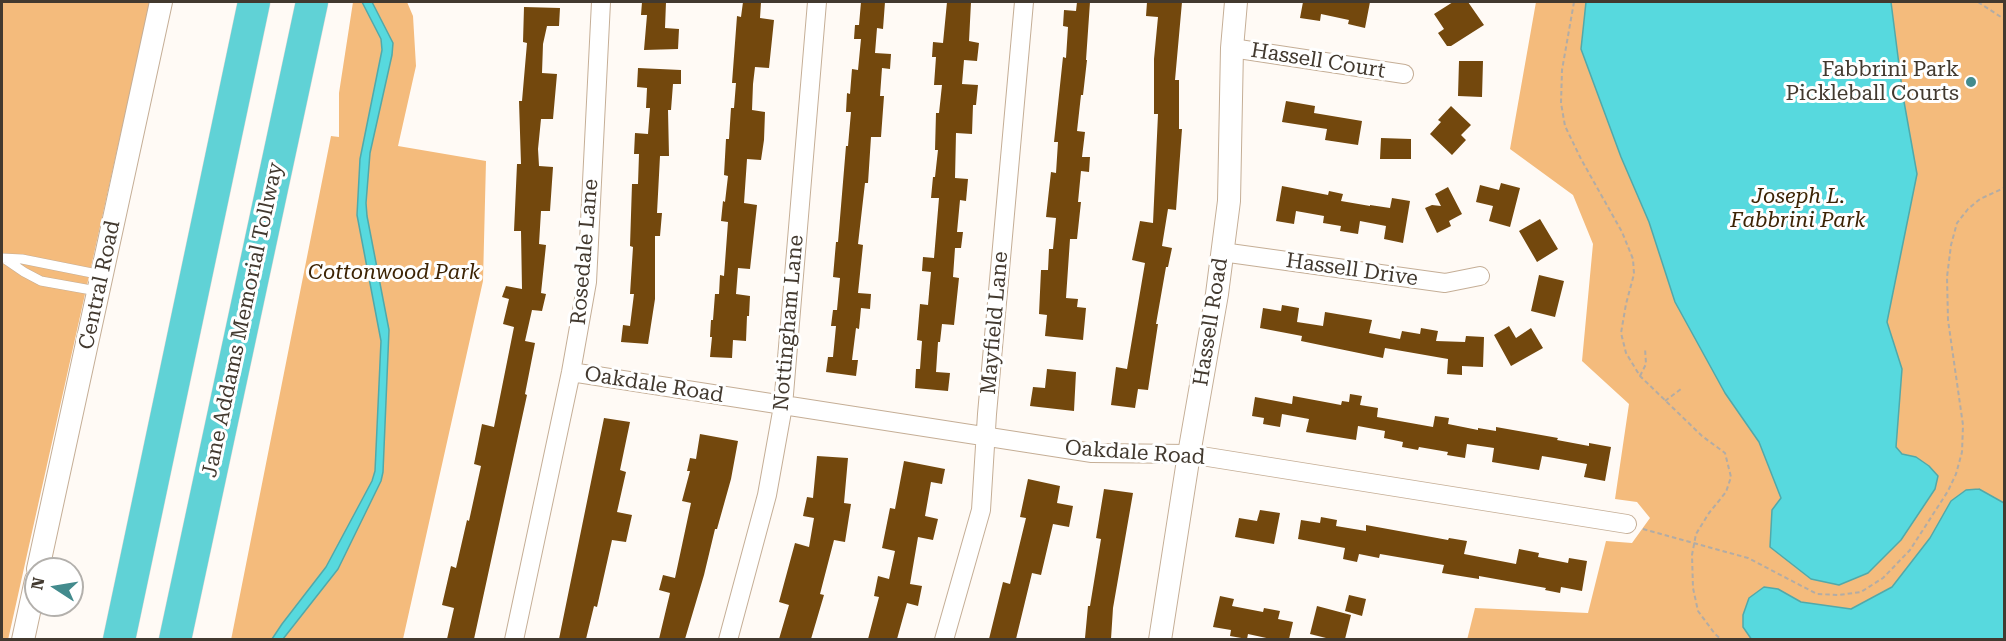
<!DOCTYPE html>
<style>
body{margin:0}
#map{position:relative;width:2006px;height:641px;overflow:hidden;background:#fffaf5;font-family:"Roboto Serif",serif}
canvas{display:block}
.frame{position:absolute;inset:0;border:3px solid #42392f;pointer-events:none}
.north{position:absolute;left:24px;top:557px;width:60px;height:60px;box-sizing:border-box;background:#fff;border:2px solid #b3b0ac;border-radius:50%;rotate:282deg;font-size:16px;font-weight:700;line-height:24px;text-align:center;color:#42392f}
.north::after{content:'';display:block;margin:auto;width:21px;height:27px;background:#438b8d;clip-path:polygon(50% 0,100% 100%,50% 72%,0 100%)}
</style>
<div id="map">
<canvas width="2006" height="641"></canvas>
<div class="frame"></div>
<div class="north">N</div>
</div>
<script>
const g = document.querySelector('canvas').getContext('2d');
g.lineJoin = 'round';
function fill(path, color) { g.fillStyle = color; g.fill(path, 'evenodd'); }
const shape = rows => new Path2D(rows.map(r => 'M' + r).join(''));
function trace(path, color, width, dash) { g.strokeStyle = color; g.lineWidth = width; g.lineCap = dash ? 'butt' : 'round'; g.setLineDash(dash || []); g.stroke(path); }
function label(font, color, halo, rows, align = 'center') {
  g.font = font + ' "Roboto Serif",serif'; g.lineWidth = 6; g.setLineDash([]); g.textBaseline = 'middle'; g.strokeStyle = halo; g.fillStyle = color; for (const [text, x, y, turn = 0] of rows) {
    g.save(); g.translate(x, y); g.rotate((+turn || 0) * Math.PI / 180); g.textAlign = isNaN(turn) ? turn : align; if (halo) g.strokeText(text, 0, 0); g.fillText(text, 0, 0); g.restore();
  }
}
fill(shape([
 [2,2,150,2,8,640,2,639],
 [353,2,407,2,413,16,416,66,398,146,486,161,483,281,403,639,231,640,331,136,339,137,339,93],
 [1536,2,2004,2,2004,639,1467,640,1475,608,1588,613,1606,541,1632,543,1650,518,1637,502,1615,499,1629,404,1582,361,1593,244,1573,195,1510,149]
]), '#f4bb7c');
const water = shape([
 [362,2,372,2,393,43,392,55,370,153,366,203,367,216,389,330,383,472,381,481,338,569,283,639,272,639,282,624,326,567,372,481,375,471,381,341,357,215,360,159,382,50,381,39,362,2],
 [1586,2,1891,2,1903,96,1917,174,1887,322,1902,369,1896,447,1902,454,1916,457,1929,466,1938,476,1935,489,1901,540,1868,573,1839,585,1811,579,1770,547,1772,510,1781,498,1759,442,1725,393,1675,302,1649,222,1621,157,1581,49,1586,2],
 [1979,489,2004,503,2004,639,1752,640,1743,627,1743,615,1749,598,1764,587,1778,589,1801,602,1851,609,1892,587,1930,538,1951,501,1966,490,1979,489]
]);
fill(water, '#57d9de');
trace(water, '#51a9aa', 1.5);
fill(shape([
 [642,2,666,2,665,28,679,29,678,49,644,50,647,15,641,15],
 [743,2,761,2,760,18,774,20,769,68,755,67,753,84,752,110,765,112,764,140,761,160,747,159,744,203,757,205,750,269,738,268,736,294,750,296,749,316,747,316,746,341,733,340,732,358,710,357,712,337,710,337,711,320,713,320,715,294,719,294,720,275,724,276,728,222,721,221,723,201,725,202,728,176,724,175,726,139,729,139,731,108,734,108,736,83,732,83,737,16,741,17],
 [861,2,885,2,883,29,877,28,875,53,891,54,890,69,882,68,880,96,884,96,881,137,871,137,868,183,865,183,858,244,863,245,858,293,871,294,870,309,861,308,859,329,856,328,852,360,858,360,856,376,826,372,828,357,833,357,836,326,831,326,833,310,837,310,840,278,833,277,836,242,838,242,846,146,848,146,851,112,846,112,847,93,850,94,852,69,858,70,861,39,854,39,855,25,859,25],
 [947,2,971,2,969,41,979,43,977,61,964,60,962,84,978,85,976,105,973,105,972,134,956,133,955,178,968,179,966,201,960,200,957,232,963,232,961,248,955,248,953,277,959,278,954,325,942,324,940,342,938,342,936,372,950,373,948,391,915,388,916,369,920,369,922,341,917,340,920,304,928,305,931,272,922,271,923,257,934,258,939,198,931,198,933,177,935,177,938,150,935,150,936,113,939,113,942,85,934,85,936,57,932,57,933,42,943,43],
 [1077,2,1090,2,1086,60,1087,60,1083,95,1081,95,1077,131,1085,132,1082,157,1090,157,1089,172,1081,171,1078,202,1081,202,1077,239,1070,239,1066,298,1078,299,1077,307,1086,308,1083,340,1045,336,1047,315,1039,314,1041,270,1048,270,1049,249,1053,249,1056,218,1046,217,1051,172,1056,173,1058,142,1054,142,1063,57,1066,58,1068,27,1063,26,1064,10,1076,11],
 [1147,2,1182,2,1175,80,1179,80,1179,129,1182,129,1176,210,1168,209,1162,246,1172,248,1168,267,1166,267,1156,324,1158,324,1148,390,1138,389,1135,408,1111,405,1116,367,1127,369,1145,263,1132,260,1140,221,1153,223,1158,114,1154,114,1154,59,1158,17,1146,16],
 [1303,2,1370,2,1365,28,1348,24,1349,20,1321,14,1320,21,1300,18],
 [1453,2,1468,2,1484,25,1451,46,1447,46,1438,33,1444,29,1434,14],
 [524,7,560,8,559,26,547,26,543,44,542,73,557,74,553,119,541,119,538,149,539,166,553,167,550,211,541,211,539,244,546,245,541,293,546,294,542,311,532,310,525,341,535,343,525,394,527,395,474,639,447,639,454,608,442,605,451,566,456,568,467,520,469,521,481,466,474,464,482,424,494,427,514,327,503,324,509,299,502,297,506,286,522,289,521,231,514,231,517,164,521,164,519,101,522,101,527,43,523,42],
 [1459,61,1483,61,1482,97,1458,96],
 [638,68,681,70,681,84,673,84,671,110,668,110,669,156,660,156,657,213,662,213,660,236,655,236,655,299,648,344,621,342,623,325,630,326,634,294,630,294,633,247,630,246,632,184,638,184,639,154,634,154,635,133,648,134,650,108,646,108,647,88,637,87],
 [1286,101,1315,106,1314,113,1362,121,1358,145,1325,140,1327,129,1282,122],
 [1451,106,1471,125,1461,135,1466,140,1452,155,1430,134,1441,122,1438,120],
 [1381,138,1411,139,1411,159,1380,159],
 [1501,183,1520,188,1510,227,1489,221,1493,206,1476,202,1480,185,1499,190],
 [1282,186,1328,195,1329,191,1343,194,1341,201,1370,206,1370,205,1390,208,1392,198,1410,201,1403,243,1384,239,1386,226,1360,221,1358,234,1340,231,1341,226,1323,223,1324,216,1296,211,1294,224,1276,221],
 [1448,187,1462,214,1449,221,1451,226,1437,233,1425,208,1432,205,1441,206,1435,194],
 [1540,219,1558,249,1537,262,1519,231],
 [1539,275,1564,281,1555,317,1531,311],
 [1282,305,1299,308,1297,322,1323,326,1325,312,1372,320,1369,333,1400,339,1402,331,1420,334,1421,328,1438,331,1436,341,1465,342,1466,336,1484,337,1483,367,1462,366,1462,375,1447,374,1448,359,1385,348,1383,358,1301,341,1302,336,1260,328,1263,308,1281,311],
 [1509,326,1516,338,1531,328,1543,348,1511,366,1494,335],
 [1047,369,1076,372,1074,411,1030,406,1033,387,1045,388],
 [1350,394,1362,396,1360,405,1378,408,1377,417,1433,427,1435,416,1449,418,1448,424,1478,430,1478,428,1496,431,1496,427,1558,438,1557,440,1589,446,1589,443,1611,447,1605,481,1584,477,1587,464,1554,458,1542,456,1539,470,1492,462,1494,448,1467,444,1465,458,1447,455,1448,452,1419,447,1418,450,1402,447,1403,442,1384,438,1385,431,1358,426,1356,440,1306,432,1309,419,1282,414,1280,427,1263,424,1264,418,1252,416,1255,397,1292,404,1293,396,1341,405,1342,401,1349,402],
 [604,418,630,422,620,470,626,472,617,512,632,515,626,542,612,540,597,607,594,606,586,639,559,639],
 [700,434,738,441,731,479,717,529,715,529,704,575,685,639,659,639,670,593,659,590,663,575,675,578,691,503,682,501,690,471,687,471,690,458,696,459],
 [817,456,848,458,844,503,851,504,845,542,834,540,820,594,824,595,811,639,779,639,789,605,779,602,795,543,809,547,814,518,803,516,807,497,813,498],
 [904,461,945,469,942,484,931,482,925,516,938,519,933,540,918,537,910,584,922,586,918,606,907,603,897,639,868,639,879,597,874,596,878,576,889,579,895,551,882,548,890,508,895,509],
 [1028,479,1060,486,1057,503,1073,506,1069,527,1053,524,1041,575,1032,573,1016,639,989,639,1003,582,1010,584,1026,518,1020,517],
 [1104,489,1133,493,1113,608,1111,639,1085,638,1088,606,1090,606,1101,539,1096,538],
 [1260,510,1280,513,1274,544,1235,537,1239,518,1257,521],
 [1321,517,1337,520,1336,526,1366,531,1366,525,1448,540,1449,538,1467,541,1464,554,1516,564,1519,549,1539,553,1538,557,1568,563,1569,558,1587,561,1582,591,1561,587,1560,593,1545,590,1546,588,1479,576,1479,579,1442,573,1444,565,1380,554,1379,558,1359,554,1357,562,1343,559,1345,548,1298,539,1301,520,1320,523],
 [1349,595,1366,599,1362,616,1345,611],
 [1220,596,1234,599,1232,606,1263,612,1264,608,1280,611,1278,619,1293,622,1289,639,1271,639,1248,634,1247,639,1230,636,1231,630,1213,627],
 [1317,606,1351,615,1345,639,1330,639,1310,634]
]), '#73480d');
const service = shape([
 [2,258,22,259,102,275],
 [5,259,24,272,41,281,97,291]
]);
const minor = shape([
 [1232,48,1404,74],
 [1222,252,1445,283,1480,276],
 [571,372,1092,453,1189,454,1627,524],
 [514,640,571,372,587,282,601,2],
 [728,640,767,495,783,406,817,2],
 [944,640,981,510,987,414,1024,2]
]);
const tertiary = shape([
 [38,569,161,2],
 [23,640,36,580],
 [1160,640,1189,454,1217,294,1229,201,1232,48,1236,2]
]);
const motorway = shape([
 [119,640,254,2],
 [175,640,312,2]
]);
trace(service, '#c5ae96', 10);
trace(minor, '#c5ae96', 20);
trace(tertiary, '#c5ae96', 24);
trace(motorway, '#d9d7d5', 33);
trace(shape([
 [1574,2,1562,70,1561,103,1565,126,1581,159,1622,232,1633,259,1634,274,1626,304,1621,333,1626,353,1640,376,1702,436,1725,453,1731,477,1726,492,1709,513,1696,534,1692,555,1693,588,1698,611,1715,634,1722,640],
 [1898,2,1899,2],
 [1978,2,2004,19],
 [1640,376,1646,364,1645,348],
 [1665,401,1681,389],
 [1643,529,1748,558,1817,594,1839,595,1861,592,1883,578,1910,550,1948,491,1956,474,1962,452,1963,425,1948,320,1947,277,1951,245,1957,223,1968,209,1980,199,2004,188]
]), '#b2aca5', 2, [4.5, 3]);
trace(service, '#fff', 9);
trace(minor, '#fff', 18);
trace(tertiary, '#fff', 22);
trace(motorway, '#60d2d6', 32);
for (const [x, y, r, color] of [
 [1971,82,6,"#438b8d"]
]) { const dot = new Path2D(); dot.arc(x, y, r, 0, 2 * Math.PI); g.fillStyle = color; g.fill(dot); trace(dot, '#fff', 2); }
label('21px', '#42392f', '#fff', [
 ["Hassell Court",1318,61,9],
 ["Rosedale Lane",585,252,-85],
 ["Hassell Drive",1352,270,8],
 ["Central Road",100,285,-78],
 ["Jane Addams Memorial Tollway",243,320,-78],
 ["Hassell Road",1211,322,-81],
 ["Nottingham Lane",789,323,-85],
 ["Mayfield Lane",995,323,-85],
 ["Oakdale Road",654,385,9],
 ["Oakdale Road",1135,453,4]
]);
label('21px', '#42392f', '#fff', [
 ["Fabbrini Park",1959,70],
 ["Pickleball Courts",1959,94]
], 'right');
label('italic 21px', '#3d2405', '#fff', [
 ["Joseph L.",1798,197],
 ["Fabbrini Park",1798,221],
 ["Cottonwood Park",394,273]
]);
</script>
